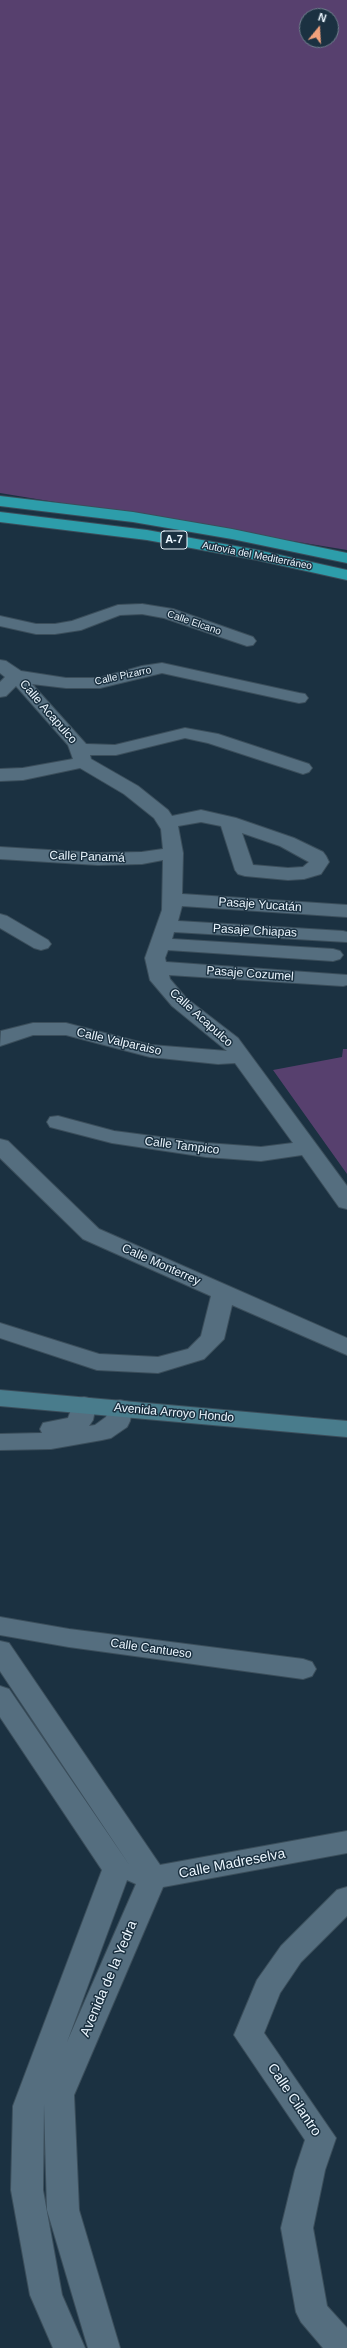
<!DOCTYPE html>
<meta charset="utf-8">
<style>
body{margin:0}
#map{position:relative;width:347px;height:2348px;overflow:hidden;background:#1b3141;font-family:Helvetica,sans-serif}
canvas{display:block}
.north{position:absolute;left:299px;top:8px;width:40px;height:40px;box-sizing:border-box;background:#1b3141;border:1px solid #6f808d;border-radius:50%;rotate:18deg;font-size:11px;font-weight:700;line-height:16px;text-align:center;color:#ecf7ff}
.north::after{content:'';display:block;margin:auto;width:14px;height:18px;background:#f1a17c;clip-path:polygon(50% 0,100% 100%,50% 72%,0 100%)}
</style>
<div id="map">
<canvas width="347" height="2348"></canvas>
<div class="north">N</div>
</div>
<script>
const g = document.querySelector('canvas').getContext('2d');
g.lineJoin = 'round';
function fill(path, color) { g.fillStyle = color; g.fill(path, 'evenodd'); }
const shape = rows => new Path2D(rows.map(r => 'M' + r).join(''));
function trace(path, color, width, dash) { g.strokeStyle = color; g.lineWidth = width; g.lineCap = dash ? 'butt' : 'round'; g.setLineDash(dash || []); g.stroke(path); }
function label(font, color, halo, rows, align = 'center') {
  g.font = font + ' Helvetica,sans-serif'; g.lineWidth = 3; g.setLineDash([]); g.textBaseline = 'middle'; g.strokeStyle = halo; g.fillStyle = color; for (const [text, x, y, turn = 0] of rows) {
    g.save(); g.translate(x, y); g.rotate((+turn || 0) * Math.PI / 180); g.textAlign = isNaN(turn) ? turn : align; if (halo) g.strokeText(text, 0, 0); g.fillText(text, 0, 0); g.restore();
  }
}
fill(shape([
 [0,0,347,0,347,550,0,493],
 [307,16,331,16,331,40,307,40],
 [343,1049,347,1049,347,1174,273,1070,342,1057]
]), '#57406e');
const minor = shape([
 [142,604,173,609,253,637,256,641,253,645,247,646,164,618,142,614,120,615,81,630,55,634,36,634,0,626,0,616,36,624,55,624,72,621,118,605,142,604],
 [0,660,6,661,21,671,66,678,99,678,142,666,162,663,299,693,305,694,308,698,305,702,299,703,162,673,100,688,66,688,32,684,86,744,115,745,185,728,218,734,309,764,312,768,309,772,303,774,208,743,185,738,116,755,90,755,91,759,138,786,168,810,172,816,201,810,236,818,294,838,323,852,326,856,329,862,321,874,304,879,288,880,245,876,238,874,235,870,221,826,201,822,178,826,183,853,182,894,347,905,347,917,182,906,178,921,343,931,347,932,347,942,174,932,172,939,333,949,340,951,343,955,340,959,333,961,168,950,165,958,166,962,347,975,347,985,343,986,169,975,170,979,186,998,238,1038,347,1186,347,1209,339,1207,302,1155,261,1161,206,1157,112,1143,50,1127,47,1122,50,1117,58,1116,114,1131,206,1143,261,1147,293,1143,235,1063,218,1064,150,1057,66,1035,33,1035,0,1046,1,1031,33,1023,66,1023,151,1045,227,1051,172,1006,150,980,145,958,162,910,163,860,142,864,98,865,0,859,0,847,98,853,142,852,163,849,161,829,154,818,124,794,80,768,23,780,0,781,0,769,23,768,73,759,68,745,16,686,6,696,0,697,0,682,5,677,0,673,0,660],
 [242,833,280,846,309,862,303,867,288,868,253,865,242,833],
 [0,914,7,916,48,940,51,944,48,948,41,950,34,948,0,928,0,914],
 [0,1139,8,1141,99,1229,347,1338,347,1355,232,1305,224,1339,204,1359,158,1373,97,1370,0,1338,0,1323,99,1354,158,1357,188,1349,201,1336,211,1296,83,1239,0,1158,0,1139],
 [84,1397,93,1399,96,1405,93,1420,89,1426,95,1425,106,1417,111,1402,120,1400,129,1402,132,1408,130,1421,127,1427,111,1438,102,1440,51,1449,0,1450,0,1434,42,1433,40,1429,43,1423,68,1418,75,1399,84,1397],
 [0,1617,69,1629,303,1659,312,1662,316,1669,312,1676,303,1679,69,1647,0,1635,0,1617],
 [0,1641,9,1643,160,1865,347,1831,347,1853,163,1887,74,2095,79,2210,120,2348,88,2348,47,2210,44,2104,43,2190,62,2295,85,2348,53,2348,30,2295,11,2190,13,2106,102,1870,0,1717,0,1686,9,1689,130,1866,0,1671,0,1641],
 [127,1880,136,1884,67,2042,127,1880],
 [347,1887,347,1916,301,1962,280,1993,264,2033,336,2138,325,2170,313,2228,327,2306,347,2328,347,2348,323,2348,301,2322,296,2312,281,2228,295,2170,305,2140,234,2035,257,1980,281,1946,337,1890,347,1887]
]);
const secondary = shape([
 [0,1390,347,1421,347,1437,0,1406,0,1390]
]);
const motorway = shape([
 [0,496,133,512,232,529,347,553,347,563,232,539,133,522,0,506,0,496],
 [0,512,147,530,257,550,347,570,347,580,257,560,147,540,0,522,0,512]
]);
trace(minor, '#3b4e5b', 2);
trace(secondary, '#3b4e5b', 2);
trace(motorway, '#3b4e5b', 2);
fill(minor, '#556e7f');
fill(secondary, '#497c8c');
fill(motorway, '#2d9daa');
label('10px', '#ecf7ff', '#1b3141', [
 ["Autovía del Mediterráneo",257,556,11],
 ["Calle Elcano",194,623,19],
 ["Calle Pizarro",123,676,-12]
]);
for (const [x, y, w] of [
 [174,540,26]
]) { const box = new Path2D(); box.roundRect(x - w / 2, y - 9, w, 18, 3); g.fillStyle = '#1b3141'; g.fill(box); trace(box, '#ecf7ff', 1); }
label('bold 11px', '#ecf7ff', null, [
 ["A-7",174,540]
]);
label('12px', '#ecf7ff', '#1b3141', [
 ["Calle Acapulco",48,712,49],
 ["Calle Panamá",87,857,2],
 ["Pasaje Yucatán",260,905,4],
 ["Pasaje Chiapas",255,931,3],
 ["Pasaje Cozumel",250,974,4],
 ["Calle Acapulco",201,1018,42],
 ["Calle Valparaiso",119,1042,13],
 ["Calle Tampico",182,1146,7],
 ["Calle Monterrey",161,1265,24],
 ["Avenida Arroyo Hondo",174,1413,5],
 ["Calle Cantueso",151,1649,8]
]);
label('14px', '#ecf7ff', '#1b3141', [
 ["Calle Madreselva",232,1864,-11],
 ["Avenida de la Yedra",109,1979,-67],
 ["Calle Cilantro",294,2100,56]
]);
</script>
